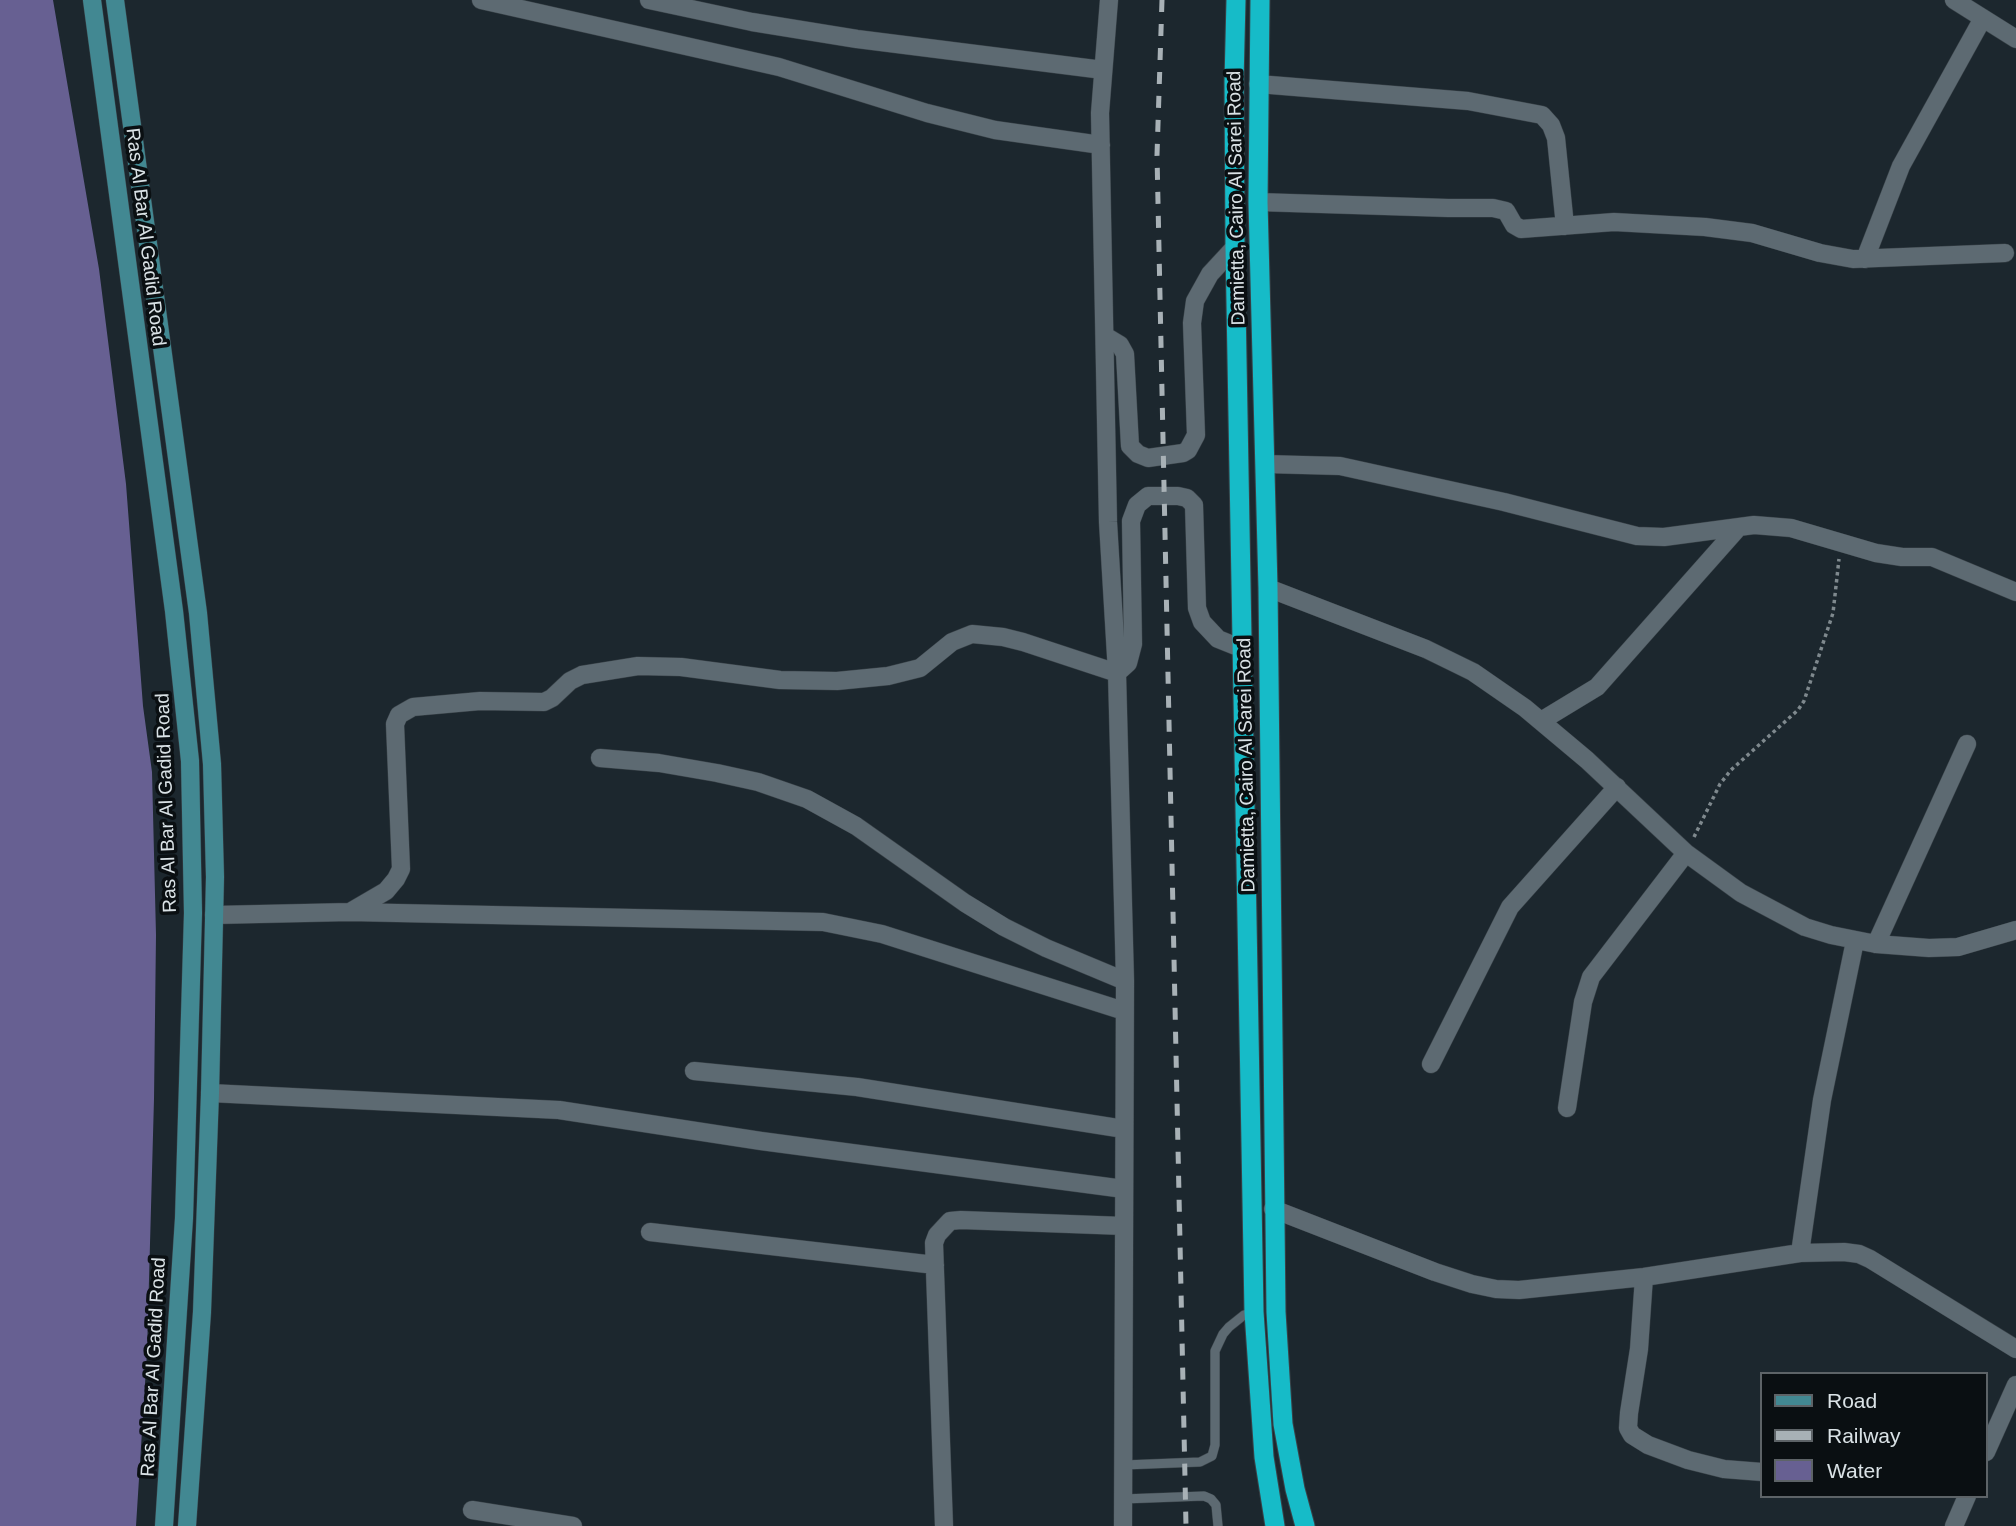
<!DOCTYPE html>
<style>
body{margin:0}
#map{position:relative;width:2016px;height:1526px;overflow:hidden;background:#1c272e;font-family:Helvetica,sans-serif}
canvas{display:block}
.legend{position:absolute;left:1760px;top:1372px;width:228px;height:126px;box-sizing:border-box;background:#0a0f12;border:2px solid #5d6367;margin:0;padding:9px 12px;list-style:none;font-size:21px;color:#dae2e6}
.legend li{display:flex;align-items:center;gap:14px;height:35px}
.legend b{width:35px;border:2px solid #5d6367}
</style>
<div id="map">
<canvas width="2016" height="1526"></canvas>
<ul class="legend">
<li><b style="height:9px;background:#428892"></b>Road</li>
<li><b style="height:9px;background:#a8b1b6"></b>Railway</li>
<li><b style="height:19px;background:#676092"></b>Water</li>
</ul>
</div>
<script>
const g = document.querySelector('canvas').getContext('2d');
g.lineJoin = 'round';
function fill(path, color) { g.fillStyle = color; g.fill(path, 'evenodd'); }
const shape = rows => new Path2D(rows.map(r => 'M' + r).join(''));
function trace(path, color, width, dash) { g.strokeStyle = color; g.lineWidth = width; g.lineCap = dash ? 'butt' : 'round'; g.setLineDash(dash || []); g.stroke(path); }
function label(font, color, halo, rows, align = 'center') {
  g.font = font + ' Helvetica,sans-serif'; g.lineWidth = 7; g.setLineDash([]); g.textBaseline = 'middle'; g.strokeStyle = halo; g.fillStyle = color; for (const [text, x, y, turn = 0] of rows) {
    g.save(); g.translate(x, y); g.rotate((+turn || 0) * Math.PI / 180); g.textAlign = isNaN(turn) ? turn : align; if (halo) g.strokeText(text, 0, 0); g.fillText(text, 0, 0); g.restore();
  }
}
fill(shape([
 [0,0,53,0,99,269,126,484,143,706,152,772,156,935,154,1099,147,1352,136,1526,0,1526]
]), '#676092');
const service = shape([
 [1124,1465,1200,1462,1212,1456,1215,1445,1215,1351,1223,1334,1229,1327,1244,1315,1254,1312],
 [1123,1499,1204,1496,1211,1499,1216,1505,1218,1526]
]);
const minor = shape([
 [481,0,779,67,927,113,995,130,1101,145],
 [649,0,752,22,857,39,1103,70],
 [1109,0,1100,113,1108,522,1117,673,1125,981,1123,1526],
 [1954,0,2016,39],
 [1258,84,1468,101,1542,115,1551,125,1556,138,1565,226],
 [1258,202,1448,208,1493,208,1506,211,1514,225,1521,229,1614,222,1705,227,1752,233,1820,253,1853,259,2005,253],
 [1865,259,1901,166,1983,18],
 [1105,336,1120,345,1125,354,1130,446,1138,454,1148,458,1183,453,1188,450,1196,435,1192,323,1195,301,1210,274,1235,247],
 [1265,464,1340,466,1504,502,1637,536,1664,537,1754,525,1791,528,1876,553,1902,557,1932,557,2016,592],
 [1268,588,1426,649,1473,672,1525,708,1587,760,1686,853,1741,893,1805,927,1831,935,1876,944,1929,948,1958,947,2016,930],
 [1541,721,1597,687,1738,528],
 [600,758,659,763,717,773,758,782,807,799,856,826,965,903,1004,927,1046,948,1125,981],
 [350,912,386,891,396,879,401,869,395,724,399,715,413,707,480,701,544,702,552,698,570,681,582,675,638,666,681,667,780,680,837,681,888,676,920,668,952,642,972,634,1003,637,1023,642,1117,673,1128,663,1133,644,1131,521,1137,505,1148,496,1178,496,1187,498,1194,505,1197,608,1202,622,1218,639,1243,649],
 [214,915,350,912,823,922,882,934,1124,1011],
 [1876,944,1967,744],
 [1431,1064,1510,907,1617,787],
 [694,1071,857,1087,1124,1129],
 [210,1093,559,1110,761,1141,1124,1189],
 [1567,1108,1583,1002,1591,977,1686,853],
 [1273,1209,1435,1272,1472,1284,1496,1289,1519,1290,1644,1277,1800,1253,1844,1252,1859,1254,1870,1259,2016,1349],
 [650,1232,935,1265],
 [1800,1253,1822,1100,1855,941],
 [1644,1277,1639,1349,1629,1413,1628,1428,1632,1435,1648,1445,1688,1460,1724,1469,1762,1472],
 [1986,1452,2016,1385],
 [472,1510,573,1526],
 [944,1526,934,1243,937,1235,950,1221,961,1220,1124,1226],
 [1954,1526,1967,1496]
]);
const secondary = shape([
 [92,0,174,611,190,761,193,913,184,1218,164,1526],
 [115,0,198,613,212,764,215,877,210,1093,202,1312,187,1526]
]);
const trunk = shape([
 [1236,0,1234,82,1235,247,1254,1312,1264,1457,1275,1526],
 [1260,0,1258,202,1268,588,1276,1312,1283,1424,1295,1489,1305,1526]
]);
trace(service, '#394248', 10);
trace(minor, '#394248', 19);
trace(secondary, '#394248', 19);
trace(trunk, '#394248', 21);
trace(shape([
 [1694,837,1720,784,1731,770,1798,710,1804,701,1833,613,1839,559]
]), '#7f898e', 3.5, [3.5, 3.5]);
trace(service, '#5d6a72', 9);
trace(minor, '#5d6a72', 18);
trace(secondary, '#428892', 18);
trace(trunk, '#16bbc8', 19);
trace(shape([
 [1162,0,1157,155,1186,1526]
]), '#a8b1b6', 5, [12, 12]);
label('19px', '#dae2e6', '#0a0f12', [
 ["Damietta, Cairo Al Sarei Road",1237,198,-91],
 ["Ras Al Bar Al Gadid Road",145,237,83],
 ["Damietta, Cairo Al Sarei Road",1247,765,-91],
 ["Ras Al Bar Al Gadid Road",167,803,-92],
 ["Ras Al Bar Al Gadid Road",154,1367,-87]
]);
</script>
